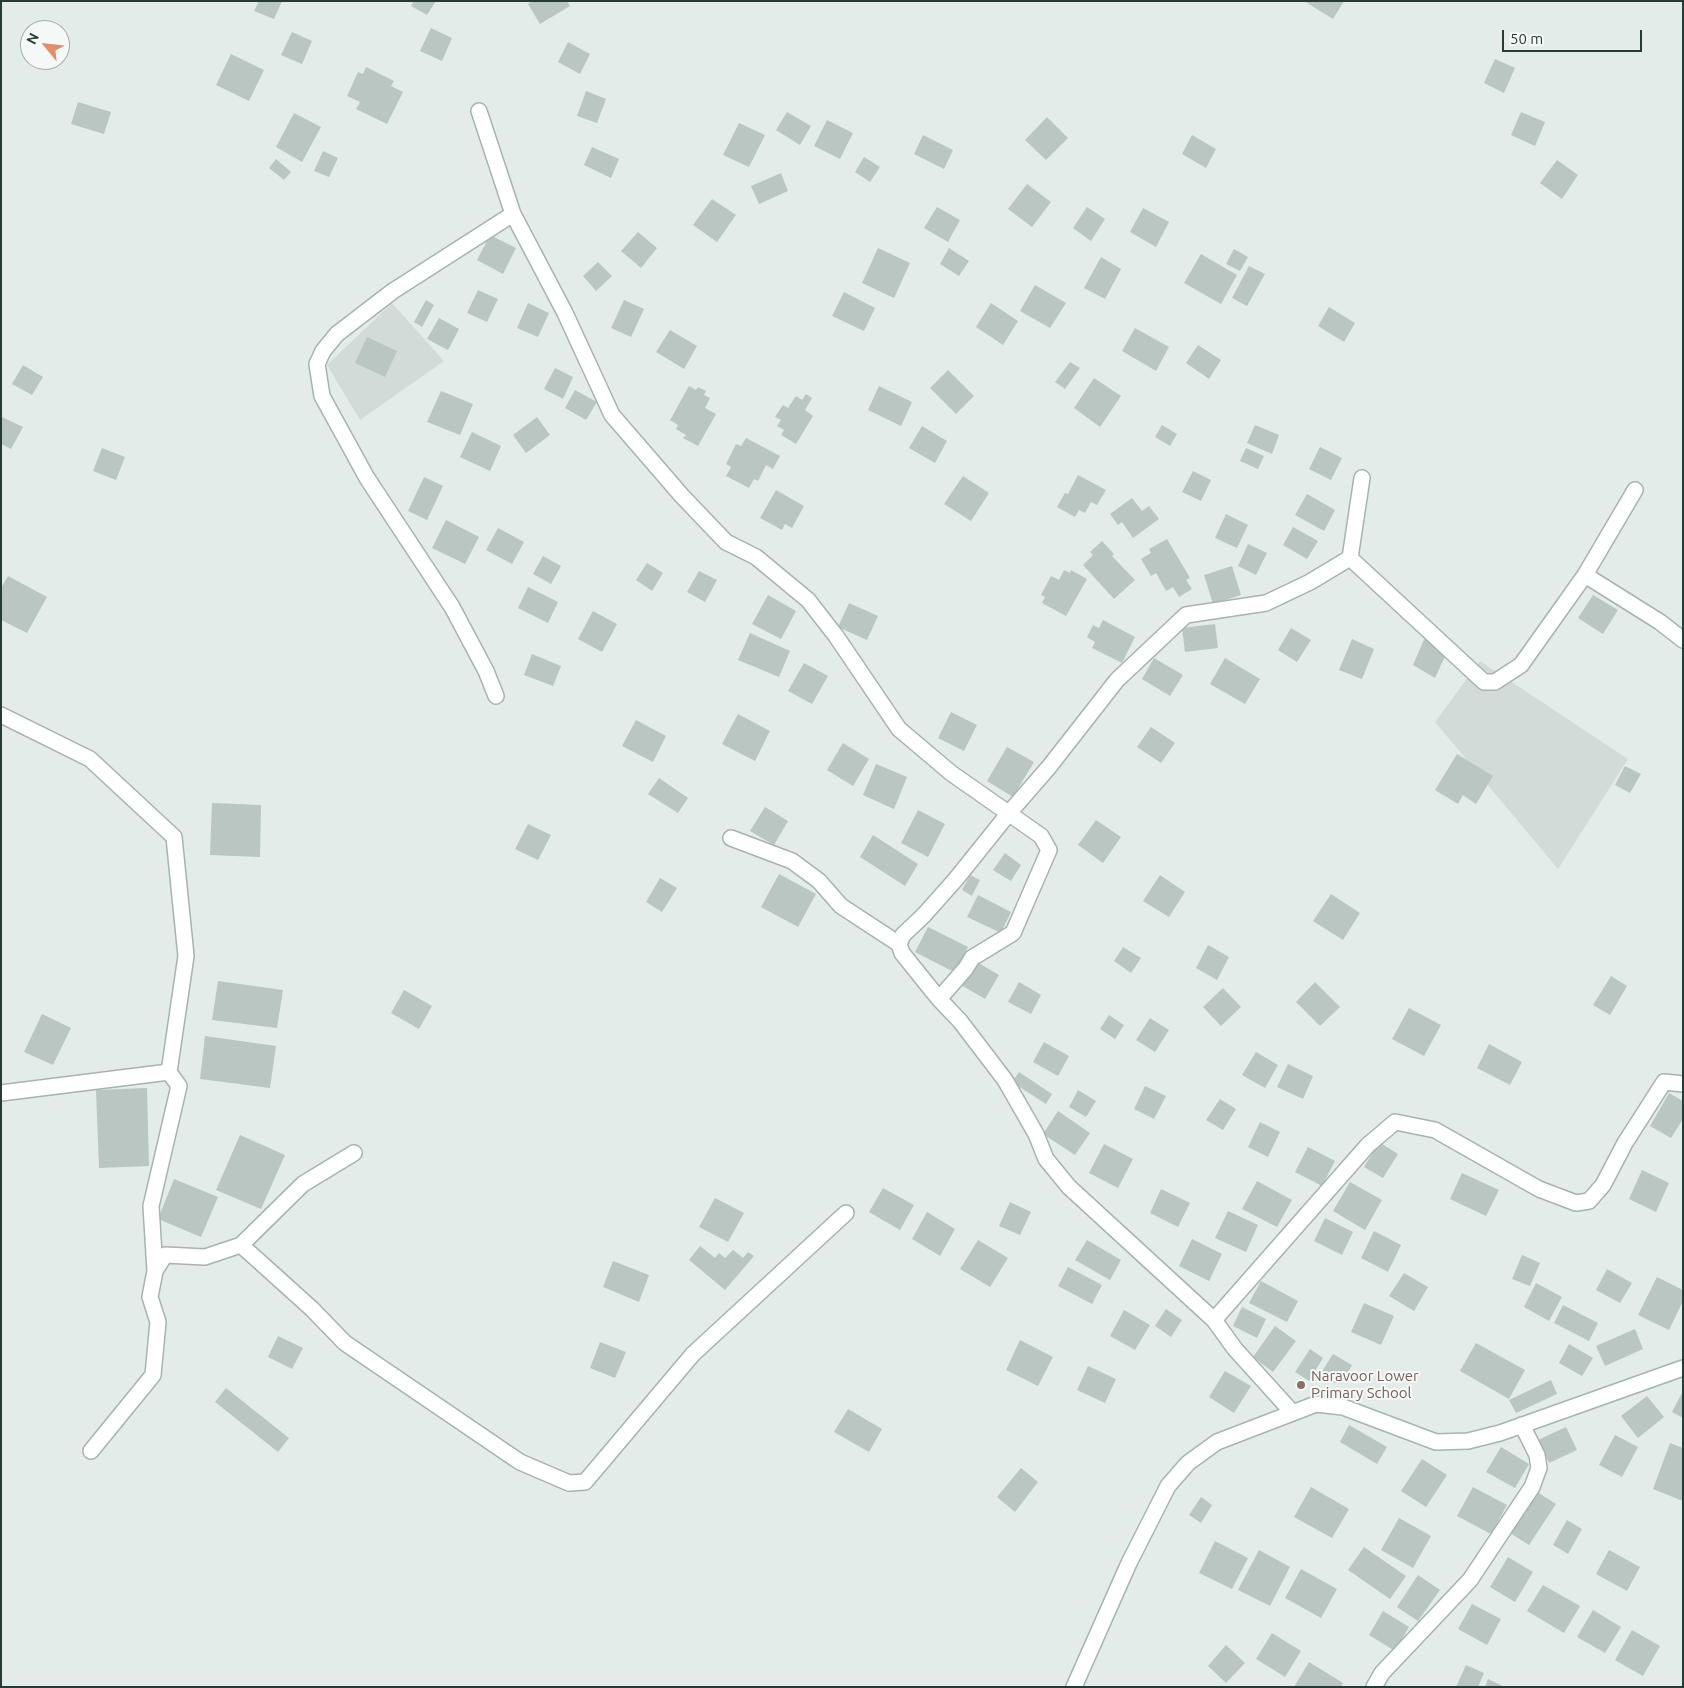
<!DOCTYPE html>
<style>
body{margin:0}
#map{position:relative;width:1684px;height:1688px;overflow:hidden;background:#e4ece9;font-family:Ubuntu,sans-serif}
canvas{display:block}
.frame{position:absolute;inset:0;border:2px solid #253b36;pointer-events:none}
.north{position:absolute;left:20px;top:20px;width:50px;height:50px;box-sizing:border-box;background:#f4f9f7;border:1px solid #a1adaa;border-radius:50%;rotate:298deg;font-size:14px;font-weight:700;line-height:20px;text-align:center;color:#253b36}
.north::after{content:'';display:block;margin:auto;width:18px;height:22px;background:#e28e6b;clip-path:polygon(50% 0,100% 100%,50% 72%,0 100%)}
.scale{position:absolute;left:1502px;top:30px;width:140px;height:22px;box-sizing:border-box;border:2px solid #253b36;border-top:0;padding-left:6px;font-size:15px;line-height:18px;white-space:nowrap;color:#253b36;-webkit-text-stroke:4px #f4f9f7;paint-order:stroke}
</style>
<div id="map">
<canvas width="1684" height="1688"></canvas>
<div class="frame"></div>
<div class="north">N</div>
<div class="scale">50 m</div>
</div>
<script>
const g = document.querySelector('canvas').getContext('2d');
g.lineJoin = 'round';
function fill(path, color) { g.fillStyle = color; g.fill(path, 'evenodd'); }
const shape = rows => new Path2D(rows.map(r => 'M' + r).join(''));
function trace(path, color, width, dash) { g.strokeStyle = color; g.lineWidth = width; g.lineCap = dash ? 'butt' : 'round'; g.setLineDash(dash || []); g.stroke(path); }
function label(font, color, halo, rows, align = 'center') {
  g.font = font + ' Ubuntu,sans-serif'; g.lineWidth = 4; g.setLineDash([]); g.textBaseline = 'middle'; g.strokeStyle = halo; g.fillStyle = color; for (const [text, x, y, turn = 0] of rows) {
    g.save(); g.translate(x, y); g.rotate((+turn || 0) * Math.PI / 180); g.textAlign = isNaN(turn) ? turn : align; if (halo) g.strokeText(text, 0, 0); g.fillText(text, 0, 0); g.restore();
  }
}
fill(shape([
 [392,303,444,361,360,420,327,365],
 [1480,661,1628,759,1558,869,1435,722]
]), '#d2dbd8');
fill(shape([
 [259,1,282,1,274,19,254,11],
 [414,1,436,1,427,15,411,6],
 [532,1,567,1,570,6,540,24,528,4],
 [1304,1,1344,1,1333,19],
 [431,28,452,38,442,61,420,51],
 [292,32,312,41,302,64,281,55],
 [568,42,590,54,580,74,558,62],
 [231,54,264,70,249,101,216,85],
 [1495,59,1515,68,1504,93,1484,83],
 [366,67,394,81,391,86,403,92,387,124,356,109,360,102,347,96,358,72,363,74],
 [586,91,606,99,597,123,577,116],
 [78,102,111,112,104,134,71,124],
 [787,112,811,126,800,145,776,130],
 [1521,112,1545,122,1535,146,1511,135],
 [294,113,321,127,302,162,276,147],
 [1047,117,1068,138,1046,160,1025,140],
 [827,120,853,133,840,159,814,146],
 [739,123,765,135,749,167,723,155],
 [923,135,953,150,944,169,914,154],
 [1192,135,1216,149,1206,168,1182,154],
 [592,147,619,159,611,178,584,165],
 [323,151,338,158,329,177,314,171],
 [864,157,880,167,870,182,855,172],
 [276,159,291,172,284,180,269,168],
 [1557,160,1578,175,1562,199,1540,183],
 [781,173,788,191,759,204,751,186],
 [1027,184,1051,202,1032,227,1008,209],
 [712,199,736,215,717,242,693,225],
 [937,207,960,220,948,242,924,228],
 [1087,207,1105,219,1091,241,1073,228],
 [1143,208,1169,222,1156,247,1130,232],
 [638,232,657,248,641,268,621,251],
 [490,235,516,248,503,274,477,260],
 [878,248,910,263,894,298,862,283],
 [949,248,969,261,959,276,940,264],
 [1234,249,1248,257,1240,271,1226,264],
 [1201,254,1237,275,1221,304,1184,283],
 [1101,257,1121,269,1105,299,1084,288],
 [598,262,612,276,596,291,583,276],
 [1249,266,1265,274,1247,306,1232,298],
 [1035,285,1066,303,1050,328,1020,311],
 [478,290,498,299,487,322,467,313],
 [844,292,875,308,864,331,832,316],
 [426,300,434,305,422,327,414,322],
 [624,300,644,309,631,337,611,328],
 [528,303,549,313,538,337,517,328],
 [991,303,1018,321,1003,345,976,327],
 [1329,307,1355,323,1344,342,1318,326],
 [439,318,459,329,448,350,427,339],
 [1135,328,1169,347,1156,371,1122,351],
 [670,330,697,346,684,369,656,352],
 [367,337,397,351,385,377,355,363],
 [1198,345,1221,360,1209,379,1186,363],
 [1070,362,1080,368,1065,389,1055,382],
 [23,365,43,377,32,395,12,384],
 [555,368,573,377,563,399,544,389],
 [948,370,974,396,956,414,930,388],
 [1094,378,1121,396,1100,427,1074,408],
 [689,386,696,390,698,387,706,391,704,395,710,398,705,408,716,414,698,446,683,438,686,435,676,429,678,425,670,420],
 [879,386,912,402,901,426,868,410],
 [575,390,597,402,586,420,565,408],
 [441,391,473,404,460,435,427,422],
 [806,394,812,398,805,410,813,416,796,444,781,435,784,430,777,426,781,420,775,417,783,405,788,408,796,396,802,400],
 [2,417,23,427,11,449,1,444],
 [537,417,550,435,526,453,513,435],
 [1162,425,1177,434,1170,446,1155,437],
 [1255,425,1279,435,1272,454,1247,443],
 [922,426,947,441,935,463,909,448],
 [472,432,501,446,490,471,460,457],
 [746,438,780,456,773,469,766,465,758,481,754,479,749,488,726,476,731,467,726,464,736,444,741,446],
 [1320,447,1342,458,1331,480,1309,469],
 [102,448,125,457,116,480,93,471],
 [1246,448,1264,456,1258,469,1240,461],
 [1193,471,1211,480,1201,501,1182,492],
 [1078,475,1106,490,1097,505,1091,502,1085,513,1079,510,1075,517,1057,507,1065,493,1068,494],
 [963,476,989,493,971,521,944,504],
 [424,477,443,486,427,520,408,511],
 [776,490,804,506,792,528,785,524,782,530,760,518],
 [1307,494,1335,510,1324,531,1295,515],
 [1132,498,1142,511,1149,506,1159,519,1133,538,1122,522,1118,525,1110,514],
 [1226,514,1248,525,1237,548,1215,538],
 [446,520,479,537,465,564,432,548],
 [1293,527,1318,541,1307,559,1283,545],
 [498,528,524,542,512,564,486,550],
 [1167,539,1190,578,1186,580,1192,589,1179,597,1173,587,1166,591,1156,573,1151,576,1141,559,1151,553,1149,549],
 [1102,541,1114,554,1112,556,1135,580,1114,599,1083,565,1093,555,1090,552],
 [1248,544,1267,553,1256,575,1238,566],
 [543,556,561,566,551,584,533,574],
 [647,563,663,573,652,591,636,580],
 [1232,566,1241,595,1213,604,1204,575],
 [1064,570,1070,573,1071,570,1087,579,1066,616,1042,603,1045,597,1041,595,1051,576,1059,580],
 [699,571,717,580,705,602,687,592],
 [8,576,47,597,27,633,1,620,1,588],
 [528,587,558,602,548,623,518,608],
 [768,595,796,611,781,639,752,624],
 [1593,595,1618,610,1603,634,1578,618],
 [849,603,878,616,867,640,838,627],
 [593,611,617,624,602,652,578,639],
 [1103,620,1135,637,1122,663,1092,648,1095,642,1087,637,1093,625,1099,628],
 [1215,624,1218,648,1185,652,1182,628],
 [1291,628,1311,640,1297,662,1278,650],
 [750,633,790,651,779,677,738,660],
 [1426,635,1447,652,1435,678,1413,665],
 [1352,639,1374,649,1362,679,1339,670],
 [532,654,561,666,553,686,524,675],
 [1154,658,1183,675,1170,696,1142,679],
 [1225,658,1260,679,1245,704,1210,684],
 [804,663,828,676,812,704,788,691],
 [951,712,977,725,964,751,938,738],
 [738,714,770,731,755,761,722,744],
 [636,720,666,736,653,762,622,746],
 [1151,727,1175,743,1161,763,1137,747],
 [843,743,869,759,853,786,827,770],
 [1007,747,1034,762,1013,797,987,781],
 [1457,754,1493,776,1476,804,1463,795,1458,804,1435,790],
 [876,764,907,777,894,809,863,795],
 [1625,766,1641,774,1630,793,1615,785],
 [659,778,688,798,678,813,648,794],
 [212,803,261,805,260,857,210,855],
 [765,807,788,821,774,845,750,831],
 [918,810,945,824,928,857,901,843],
 [1096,820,1121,837,1103,863,1078,845],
 [528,824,551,835,538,860,515,849],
 [873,835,918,864,905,886,860,857],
 [1005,853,1021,865,1011,881,993,870],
 [779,874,816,894,798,927,761,907],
 [970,875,980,880,972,896,962,890],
 [1160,875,1185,892,1169,917,1143,901],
 [660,878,677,888,662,912,646,902],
 [1331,894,1360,913,1343,940,1313,921],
 [978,895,1011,912,1001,933,967,917],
 [928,927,968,947,956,973,915,952],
 [1208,945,1229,957,1217,980,1196,968],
 [1123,947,1141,958,1131,973,1114,961],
 [975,961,999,975,985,999,961,985],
 [1611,976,1627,986,1610,1015,1593,1005],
 [218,981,283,990,277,1028,212,1020],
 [1019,982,1041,995,1031,1014,1008,1002],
 [1315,982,1340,1007,1320,1026,1296,1002],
 [1223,988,1241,1007,1221,1026,1203,1007],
 [404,990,432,1006,419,1029,391,1013],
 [1409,1008,1441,1025,1424,1056,1392,1039],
 [42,1014,71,1028,53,1065,24,1052],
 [1109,1015,1124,1025,1115,1039,1100,1029],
 [1150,1018,1169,1030,1155,1052,1136,1040],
 [205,1036,276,1046,270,1088,200,1079],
 [1044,1042,1069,1056,1058,1076,1033,1062],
 [1489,1044,1522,1062,1510,1085,1477,1068],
 [1256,1052,1278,1065,1265,1088,1242,1075],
 [1288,1064,1313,1076,1303,1099,1277,1087],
 [1019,1072,1052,1094,1046,1104,1012,1082],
 [1145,1086,1166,1096,1154,1119,1134,1109],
 [147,1088,149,1166,99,1168,96,1090],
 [1078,1090,1096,1101,1086,1117,1069,1107],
 [1669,1093,1683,1101,1683,1119,1671,1138,1650,1126],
 [1220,1099,1236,1109,1223,1130,1206,1120],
 [1058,1111,1090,1133,1075,1155,1043,1134],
 [1260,1122,1280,1132,1268,1157,1248,1147],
 [240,1135,285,1155,261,1209,216,1190],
 [1379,1142,1398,1154,1383,1178,1364,1167],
 [1104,1144,1133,1159,1118,1188,1089,1173],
 [1308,1147,1335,1161,1322,1186,1295,1172],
 [1642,1170,1669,1183,1656,1212,1629,1199],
 [1462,1173,1499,1190,1486,1216,1450,1199],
 [174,1179,218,1197,201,1237,158,1219],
 [1257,1181,1292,1200,1277,1227,1242,1209],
 [1350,1182,1382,1200,1365,1230,1333,1211],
 [883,1188,914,1205,900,1230,869,1212],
 [1161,1189,1190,1203,1178,1227,1150,1213],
 [715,1198,744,1213,728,1242,699,1227],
 [1010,1202,1031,1212,1020,1235,999,1226],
 [1228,1211,1258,1225,1246,1252,1215,1238],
 [927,1212,955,1229,940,1256,912,1239],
 [1325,1218,1353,1232,1342,1255,1314,1241],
 [1374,1231,1401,1245,1388,1272,1361,1258],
 [1192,1239,1222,1254,1209,1281,1179,1266],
 [978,1240,1008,1258,990,1287,960,1269],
 [1087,1240,1121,1260,1110,1280,1075,1260],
 [700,1246,715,1258,719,1253,725,1258,733,1250,743,1258,748,1252,754,1256,725,1290,689,1260],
 [1522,1255,1540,1263,1530,1286,1512,1279],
 [613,1261,649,1275,639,1302,603,1287],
 [1068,1267,1102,1285,1092,1304,1058,1286],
 [1607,1269,1632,1283,1620,1303,1596,1290],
 [1404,1273,1428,1287,1414,1311,1389,1296],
 [1657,1277,1683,1290,1683,1301,1669,1330,1638,1315],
 [1261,1281,1298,1301,1287,1322,1249,1303],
 [1536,1283,1562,1297,1549,1321,1524,1307],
 [1364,1303,1394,1316,1381,1345,1351,1332],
 [1563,1305,1598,1323,1589,1341,1554,1323],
 [1242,1307,1266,1319,1257,1338,1233,1326],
 [1166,1309,1182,1320,1171,1337,1155,1326],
 [1124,1310,1150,1325,1135,1350,1110,1336],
 [1275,1326,1296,1341,1273,1372,1253,1357],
 [1635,1329,1643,1349,1605,1366,1596,1346],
 [278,1336,303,1348,292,1369,268,1357],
 [1020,1340,1053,1357,1038,1386,1006,1370],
 [600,1342,626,1352,615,1378,590,1368],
 [1476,1343,1525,1370,1509,1399,1460,1371],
 [1569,1344,1593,1358,1582,1376,1559,1363],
 [1310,1349,1323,1358,1309,1381,1295,1372],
 [1333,1354,1352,1365,1342,1383,1316,1381],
 [1088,1366,1116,1379,1105,1403,1077,1390],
 [1225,1371,1251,1386,1234,1413,1209,1397],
 [1551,1380,1557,1394,1516,1413,1509,1400],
 [226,1388,289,1438,278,1452,215,1402],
 [1683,1391,1683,1418,1672,1412],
 [1647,1396,1664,1417,1638,1438,1621,1416],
 [848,1409,882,1429,869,1452,834,1432],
 [1349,1425,1387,1447,1377,1464,1340,1442],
 [1566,1427,1577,1450,1549,1463,1538,1440],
 [1615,1435,1638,1447,1622,1477,1599,1465],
 [1670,1443,1683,1448,1683,1501,1653,1489],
 [1501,1447,1529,1464,1515,1488,1486,1472],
 [1422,1459,1447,1475,1426,1507,1401,1491],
 [1021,1468,1038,1482,1015,1512,997,1497],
 [1311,1487,1349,1509,1332,1538,1294,1517],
 [1473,1487,1507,1505,1491,1534,1457,1516],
 [1534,1490,1556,1504,1529,1545,1507,1531],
 [1201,1497,1212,1505,1201,1523,1189,1515],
 [1399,1518,1431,1536,1413,1568,1381,1550],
 [1567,1520,1582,1529,1568,1554,1553,1545],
 [1215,1541,1248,1558,1232,1589,1199,1573],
 [1364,1547,1406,1576,1390,1599,1348,1570],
 [1259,1550,1290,1567,1270,1606,1238,1590],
 [1609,1550,1640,1567,1627,1591,1596,1574],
 [1508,1557,1533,1572,1515,1602,1490,1587],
 [1301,1569,1337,1589,1321,1618,1285,1598],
 [1418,1575,1440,1590,1418,1621,1397,1607],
 [1543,1585,1580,1606,1564,1633,1527,1611],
 [1472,1604,1501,1619,1487,1645,1458,1629],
 [1593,1610,1621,1627,1605,1653,1577,1637],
 [1383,1611,1409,1627,1395,1651,1369,1635],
 [1632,1630,1660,1646,1643,1676,1615,1660],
 [1272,1633,1301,1651,1285,1677,1256,1659],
 [1226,1645,1245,1663,1226,1683,1208,1666],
 [1309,1662,1343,1683,1341,1687,1294,1687],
 [1466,1665,1484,1673,1478,1687,1456,1687],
 [1488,1679,1505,1687,1485,1687]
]), '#b9c6c2');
const street = shape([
 [479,111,513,214,565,313,612,415,682,496,726,542,756,557,808,600,836,636,899,729,951,773,1041,836,1049,850,1013,933,972,958,966,968,939,999,960,1021,1005,1080,1036,1134,1046,1159,1069,1187,1214,1320,1235,1349,1292,1412],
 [1350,558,1484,682,1495,682,1521,665,1585,575,1635,490],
 [1350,558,1362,478],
 [1585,575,1660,622,1683,640],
 [496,696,486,671,452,607,367,478,322,396,317,364,323,351,337,334,393,291,513,214],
 [1,715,90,759,174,837,186,956,169,1072,179,1086,151,1206,155,1271,165,1255,205,1257,241,1245,303,1184,354,1153],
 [731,838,792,861,819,881,841,906,899,944],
 [939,999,902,953,899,944,903,935,924,915,956,879,1009,813,1049,767,1117,680,1186,615,1266,603,1310,582,1350,558],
 [1,1093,169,1072],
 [241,1245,312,1309,345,1343,520,1462,569,1483,585,1482,693,1354,846,1213],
 [1214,1320,1368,1145,1395,1122,1435,1130,1539,1189,1576,1203,1589,1201,1603,1185,1625,1143,1664,1082,1683,1084],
 [91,1451,153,1375,158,1322,150,1297,155,1271],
 [1374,1687,1382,1673,1470,1580,1532,1487,1539,1468,1537,1455,1522,1425]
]);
const secondary = shape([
 [1074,1687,1129,1563,1168,1486,1188,1463,1217,1442,1316,1404,1343,1407,1436,1442,1468,1441,1500,1433,1683,1368]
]);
trace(street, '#a7b3b0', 18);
trace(secondary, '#a3b6b1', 18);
trace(street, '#fff', 15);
trace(secondary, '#fff', 15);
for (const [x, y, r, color] of [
 [1301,1385,5,"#8d6e63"]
]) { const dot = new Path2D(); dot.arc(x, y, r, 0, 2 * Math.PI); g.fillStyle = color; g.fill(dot); trace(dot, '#f4f9f7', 2); }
label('15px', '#785e54', '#f4f9f7', [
 ["Naravoor Lower",1311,1376],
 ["Primary School",1311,1393]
], 'left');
</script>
